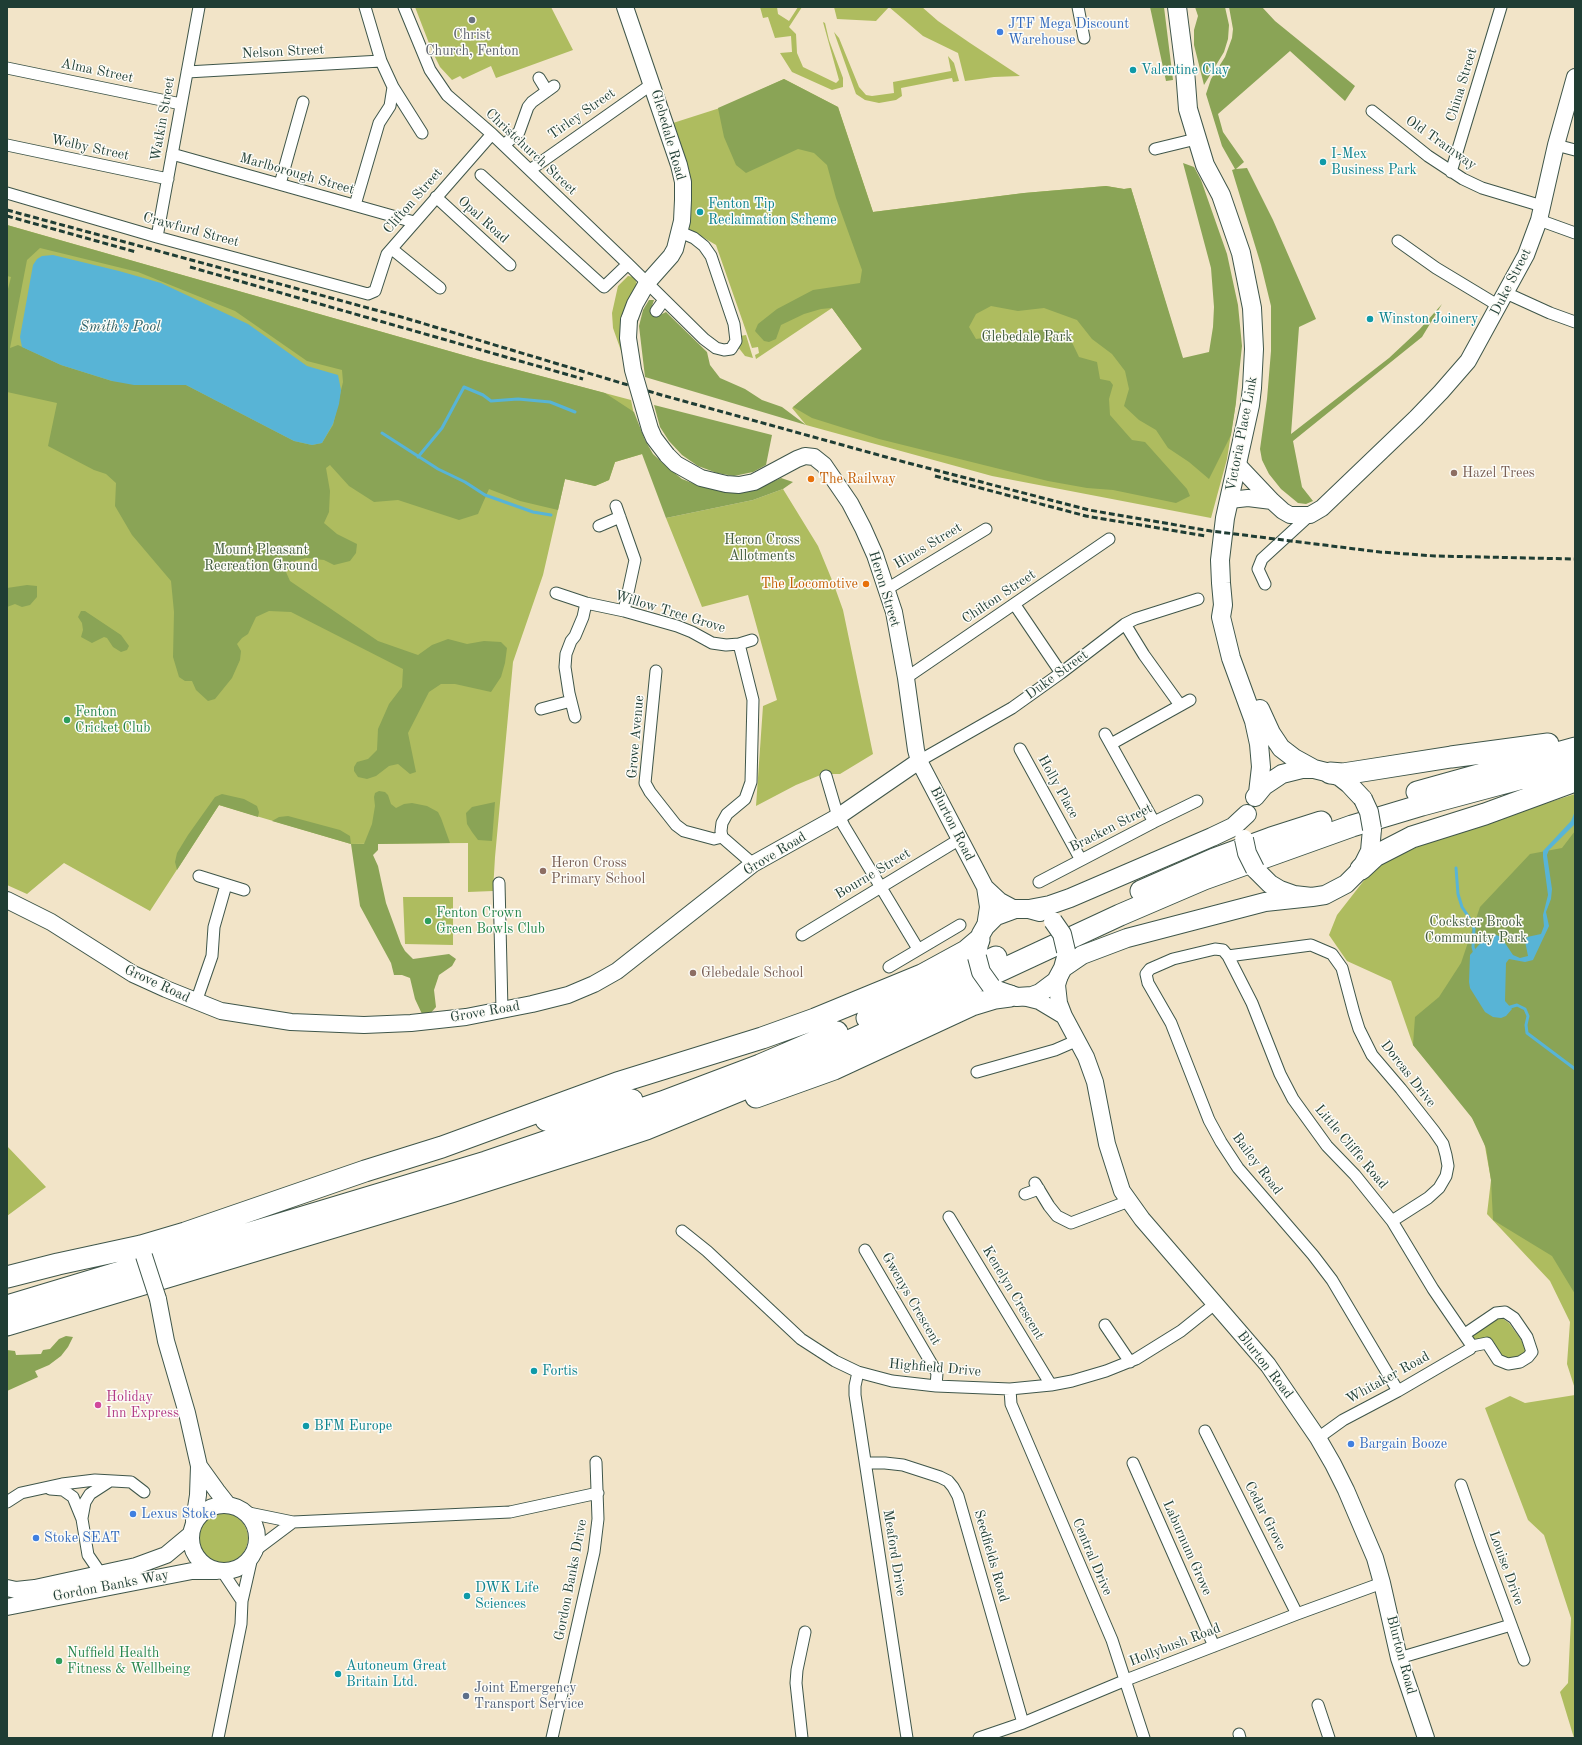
<!DOCTYPE html>
<style>
body{margin:0}
#map{position:relative;width:1582px;height:1745px;overflow:hidden;background:#f2e4c8;font-family:"Old Standard TT",serif}
canvas{display:block}
.frame{position:absolute;inset:0;border:8px solid #1f3d34;pointer-events:none}
</style>
<div id="map">
<canvas width="1582" height="1745"></canvas>
<div class="frame"></div>
</div>
<script>
const g = document.querySelector('canvas').getContext('2d');
g.lineJoin = 'round';
function fill(path, color) { g.fillStyle = color; g.fill(path, 'evenodd'); }
const shape = rows => new Path2D(rows.map(r => 'M' + r).join(''));
function trace(path, color, width, dash) { g.strokeStyle = color; g.lineWidth = width; g.lineCap = dash ? 'butt' : 'round'; g.setLineDash(dash || []); g.stroke(path); }
function label(font, color, halo, rows, align = 'center') {
  g.font = font + ' "Old Standard TT",serif'; g.lineWidth = 3; g.setLineDash([]); g.textBaseline = 'middle'; g.strokeStyle = halo; g.fillStyle = color; for (const [text, x, y, turn = 0] of rows) {
    g.save(); g.translate(x, y); g.rotate((+turn || 0) * Math.PI / 180); g.textAlign = isNaN(turn) ? turn : align; if (halo) g.strokeText(text, 0, 0); g.fillText(text, 0, 0); g.restore();
  }
}
fill(shape([
 [415,7,551,7,573,50,496,78,491,66,463,79,460,76,452,80,440,67,432,51],
 [760,7,777,7,778,14,789,21,798,7,802,7,789,27,796,34,797,53,803,67,836,83,839,80,823,22,825,23,829,40,843,78,843,87,832,90,792,72,780,53,792,52,791,36,775,38,768,17,763,18],
 [834,7,922,7,938,21,970,43,1020,76,994,77,965,81,958,53,923,36,889,7,876,21,837,19],
 [834,32,839,38,859,87,866,95,872,96,894,93,893,82,951,71,948,56,954,63,959,81,953,82,952,78,901,88,902,96,896,100,879,103,865,100,856,94],
 [784,79,838,107,873,212,1024,193,1106,186,1124,189,1131,188,1182,357,1236,402,1227,459,1211,518,992,476,806,425,792,408,862,349,832,308,756,359,755,355,759,353,758,347,752,348,716,245,689,229,691,201,673,123,723,107],
 [7,225,484,361,631,400,642,454,615,462,609,480,595,486,565,479,543,575,513,662,495,857,493,891,468,892,468,843,351,844,219,805,150,911,64,863,27,894,7,885],
 [628,276,634,277,636,281,637,287,626,365,613,328,612,313,618,286],
 [746,335,753,358,745,356,738,347,740,336],
 [783,489,818,546,834,585,843,610,873,754,840,774,823,774,796,785,756,806,763,706,777,700,748,595,702,607,666,518,753,500],
 [1575,794,1575,1389,1567,1364,1570,1322,1550,1281,1487,1214,1491,1180,1484,1141,1477,1126,1466,1108,1413,1045,1391,981,1347,961,1329,935,1337,915,1376,865,1440,837],
 [403,897,453,897,453,945,405,944],
 [7,1146,46,1187,7,1216],
 [1502,1318,1509,1323,1522,1341,1526,1350,1523,1356,1506,1362,1491,1345,1473,1343,1468,1337,1496,1319],
 [1575,1395,1575,1738,1574,1738,1560,1692,1568,1683,1571,1618,1544,1535,1528,1520,1485,1408,1510,1396,1525,1403],
 '198 1538a25 25 0 1 1 50 0a25 25 0 1 1-50 0Z'
]), '#aebc5f');
fill(shape([
 [1150,7,1164,7,1173,80,1166,81],
 [1195,7,1225,7,1229,25,1228,39,1224,52,1204,85,1194,45,1194,30,1198,16],
 [1229,7,1262,7,1275,21,1355,86,1345,101,1290,51,1218,114,1223,132,1244,162,1236,169,1247,168,1273,220,1316,319,1299,327,1291,434,1389,358,1419,330,1442,304,1422,337,1293,441,1302,487,1313,501,1306,504,1298,503,1281,489,1269,474,1262,460,1260,449,1267,399,1271,351,1271,306,1261,265,1232,170,1235,169,1222,146,1206,94,1211,79,1225,57,1232,38,1233,29],
 [784,79,838,107,873,212,1024,193,1106,186,1124,189,1131,188,1183,358,1209,352,1213,327,1214,307,1211,268,1183,163,1194,167,1201,180,1227,254,1238,305,1242,346,1236,402,1231,435,1209,479,1189,462,1168,448,1156,430,1139,420,1124,406,1129,389,1125,371,1112,354,1092,339,1077,320,1044,308,1018,311,991,306,976,314,969,327,976,339,1042,330,1067,332,1079,357,1097,362,1100,379,1110,381,1113,385,1109,399,1110,415,1132,440,1145,442,1187,489,1190,496,1176,503,1113,490,1087,488,1048,481,879,439,812,418,793,407,862,349,832,308,821,309,804,314,781,325,776,339,769,342,764,341,755,331,758,324,777,309,813,290,860,283,862,270,836,198,827,165,814,153,798,149,746,173,736,165,724,137,718,108],
 [7,225,484,361,605,393,634,412,645,440,653,454,667,467,682,479,700,486,719,491,739,491,761,487,781,478,793,482,783,489,753,500,666,518,642,454,615,462,609,480,595,486,565,479,558,510,520,501,489,489,478,514,459,520,398,500,374,502,349,486,330,465,326,468,330,491,329,512,324,523,337,534,357,544,356,553,350,561,334,565,324,560,306,558,291,562,286,572,290,581,378,641,418,655,432,645,448,639,467,644,484,641,501,642,507,648,505,663,501,677,491,692,455,684,441,684,429,692,408,733,416,772,410,774,398,764,389,766,376,776,367,779,358,777,354,771,354,767,357,762,368,759,377,750,378,729,389,704,402,687,403,669,291,612,269,611,256,617,248,634,242,638,237,644,241,651,240,660,232,678,215,699,208,701,196,690,192,681,185,681,179,677,173,657,174,612,171,581,132,535,115,506,116,483,106,474,94,470,48,446,57,403,7,392,7,293,11,277,7,276],
 [40,248,138,272,235,311,307,361,342,370,343,382,333,425,322,443,312,445,294,441,186,385,112,381,61,365,18,345,10,348,27,260],
 [649,300,654,300,651,309,658,316,666,312,707,352,710,365,720,378,745,389,762,400,782,407,806,425,645,377,639,326,643,310],
 [654,405,772,435,766,465,753,472,734,476,717,473,698,466,682,455,669,441,660,427],
 [27,585,37,586,37,597,30,605,22,607,15,604,7,607,7,588],
 [81,611,85,611,121,635,129,646,127,650,121,652,113,647,107,638,104,637,92,643,81,637,83,630,82,623,78,617],
 [379,791,385,792,388,795,391,804,396,808,404,804,412,803,427,806,438,812,441,818,450,843,378,844,378,850,373,855,378,866,386,903,401,944,405,951,413,959,449,954,456,959,452,966,439,975,434,990,436,1007,429,1015,422,1014,415,999,410,978,402,975,394,975,391,963,360,906,351,844,272,821,279,817,288,816,340,830,350,836,351,844,364,844,372,824,375,806,374,797,375,793],
 [222,794,244,799,257,806,259,812,258,817,219,805,177,870,175,862,177,853,188,835,215,797],
 [495,802,492,841,478,840,472,832,467,824,466,813,472,807],
 [1575,831,1575,1294,1552,1256,1493,1220,1491,1180,1486,1148,1472,1118,1413,1045,1415,1017,1439,997,1461,963,1480,907,1530,854,1562,848],
 [66,1336,73,1337,68,1347,61,1356,49,1365,35,1371,38,1377,7,1391,7,1350,15,1351,16,1355,41,1354,43,1350,50,1349,59,1339]
]), '#8aa456');
fill(shape([
 [53,255,119,271,161,283,248,324,307,366,338,375,341,390,339,404,333,424,322,443,312,445,294,441,186,385,134,385,112,381,61,365,22,347,20,337,33,265,37,259,42,256],
 [1575,811,1575,824,1549,850,1547,855,1552,889,1551,899,1546,912,1549,926,1533,960,1525,962,1509,959,1506,963,1505,1001,1512,1009,1506,1016,1501,1018,1493,1017,1485,1012,1470,988,1469,982,1470,955,1484,939,1494,934,1501,937,1513,955,1520,958,1528,956,1525,941,1527,937,1541,934,1544,926,1543,915,1548,895,1543,857,1543,851,1571,821]
]), '#58b4d6');
trace(shape([
 [382,433,438,469,465,482,485,495,533,512,551,515],
 [418,457,442,428,464,387,483,395,491,401,518,399,550,402,575,412],
 [1456,868,1458,894,1462,907,1472,922,1474,929,1473,947,1475,954],
 [1507,1008,1517,1005,1525,1009,1528,1016,1526,1025,1527,1033,1575,1069]
]), '#58b4d6', 3);
const street = shape([
 [404,7,430,70,447,95,492,134,628,264,704,339,716,348,724,350,731,349,736,341,734,324,711,256,704,246,694,238,680,232],
 [1078,7,1084,38],
 [7,68,181,104],
 [187,72,381,61],
 [539,78,547,91],
 [393,87,422,133],
 [1372,111,1428,156,1463,179,1482,188,1542,206],
 [7,145,168,179],
 [504,145,519,132,528,107,532,102,554,86],
 [1556,145,1575,150],
 [1155,149,1196,139],
 [172,154,414,222],
 [530,170,652,84],
 [1451,172,1501,7],
 [481,175,604,287,628,264],
 [280,184,303,102],
 [7,193,157,237,368,294,375,291,387,254,492,134],
 [436,197,510,265],
 [355,205,379,123,390,106,393,87,381,61,365,7],
 [1539,220,1575,233],
 [157,237,199,7],
 [1398,241,1436,268,1499,306],
 [392,249,440,288],
 [1506,293,1550,313,1575,322],
 [656,311,664,300],
 [616,506,635,560,624,611],
 [599,526,620,517],
 [1265,584,1258,569,1262,559,1310,515],
 [887,589,986,529],
 [556,593,586,603,624,611,677,626,692,632,712,643,726,645,739,644,753,700,751,782,745,799,727,814,722,823,721,831,722,837],
 [1015,605,1061,673],
 [1125,624,1144,655,1180,705],
 [739,644,752,640],
 [656,671,645,783,650,792,676,825,684,831,714,839,722,837,753,864],
 [906,678,1109,539],
 [541,709,571,701],
 [575,717,569,693,565,667,566,654,571,641,575,636,583,617,586,603],
 [1105,734,1154,822],
 [1111,744,1190,700],
 [1020,749,1081,860],
 [919,761,1012,708,1061,673,1125,624,1135,619,1198,599],
 [826,776,836,810,844,826,918,949],
 [199,876,244,890],
 [1039,882,1154,822,1197,801],
 [499,883,502,1010],
 [802,935,960,839],
 [1228,956,1311,945,1332,954,1342,968,1354,1013,1359,1029,1372,1055,1401,1089,1434,1131,1443,1144,1446,1155,1448,1166,1446,1176,1439,1188,1428,1198,1392,1221],
 [889,967,960,925],
 [196,1002,212,956,214,927,226,885],
 [977,1072,1055,1050,1078,1040],
 [1035,1183,1049,1206,1057,1216,1071,1223,1129,1201],
 [1025,1194,1039,1189],
 [949,1217,1051,1385],
 [682,1231,707,1251,801,1339,835,1361,858,1372,892,1381,936,1386,1010,1389,1051,1385,1072,1381,1106,1371,1136,1359,1181,1331,1216,1303],
 [865,1250,937,1373,936,1386],
 [1105,1325,1130,1362],
 [1465,1334,1496,1313,1505,1312,1514,1318,1527,1337,1532,1352,1528,1357,1520,1362,1508,1364,1498,1360,1487,1343,1472,1346],
 [858,1372,855,1386,855,1395,907,1738],
 [1010,1389,1011,1404,1112,1640,1144,1738],
 [1398,1391,1332,1280,1313,1255,1238,1168,1221,1142,1209,1120,1171,1023,1148,983,1146,974,1150,969,1173,959,1215,949,1223,950,1228,956,1252,1003,1280,1074,1293,1099,1327,1146,1355,1175,1392,1221,1433,1289,1472,1346],
 [1205,1431,1297,1614],
 [1318,1438,1343,1420,1398,1391,1470,1349,1472,1346],
 [866,1463,885,1463,903,1465,940,1477,948,1481,953,1487,958,1496,1023,1723],
 [1133,1463,1214,1646],
 [1461,1485,1481,1543,1524,1660],
 [50,1489,63,1490,73,1497,82,1519,88,1555,101,1574],
 [7,1502,21,1493,62,1484,95,1480,131,1482,144,1492],
 [249,1513,293,1522,510,1512,598,1493],
 [82,1518,85,1502,90,1494,110,1481],
 [257,1549,293,1522],
 [222,1571,242,1601],
 [1399,1658,1511,1625],
 [1318,1705,1329,1738],
 [1239,1734,1240,1738],
 [218,1738,241,1624,242,1601,252,1557],
 [552,1738,594,1552,598,1519,596,1462],
 [802,1738,796,1683,797,1670,805,1632],
 [979,1738,1023,1723,1126,1680,1297,1614,1382,1583]
]);
const secondary = shape([
 [625,7,679,165,683,182,683,200,682,221,675,249,671,256,647,283,635,304,629,320],
 [667,455,676,464,701,478,726,484,739,485,754,482,797,459,805,456,814,457,824,465,850,503,863,528,875,555,894,612,906,678,916,750,919,761,985,887,988,907,985,927],
 [1237,464,1272,501,1283,511,1290,515,1310,515,1322,508,1416,418,1441,392,1468,361,1526,255,1539,220,1556,145,1575,77],
 [1230,500,1248,498,1272,501],
 [985,887,1000,901,1015,909],
 [7,900,51,922,133,974,166,989,221,1011,291,1022,364,1025,411,1023,466,1017,532,1004,568,995,594,984,617,971,753,864,839,816,919,761],
 [1060,975,1057,985,1059,1003,1064,1016,1086,1057,1095,1082,1107,1144,1122,1191,1142,1219,1268,1365,1318,1438,1333,1464,1346,1490,1375,1558,1382,1583,1399,1658,1426,1738],
 [1023,997,1039,1001,1064,1016],
 [158,1299,166,1341,187,1413,199,1466,198,1495,194,1521],
 [199,1466,217,1491,228,1505],
 '191 1538a33 33 0 1 1 66 0a33 33 0 1 1-66 0Z',
 [7,1588,16,1590,35,1588,136,1566,166,1555,190,1535],
 [7,1607,192,1571,217,1571]
]);
const primary = shape([
 [1177,7,1185,70,1188,109,1205,165,1221,195,1241,253,1252,308,1254,349,1252,388,1250,405,1225,518,1220,560,1221,583,1223,605,1221,617,1231,658,1254,721,1259,744,1261,767,1258,793],
 [1260,709,1271,733,1281,748,1294,758,1314,769],
 [1255,797,1264,786,1282,774,1302,769,1314,769,1330,773,1340,777,1349,784,1363,799],
 [1255,869,1270,884,1280,890,1294,895,1312,897,1325,895,1346,884,1361,869,1370,851,1372,829],
 [1029,909,1050,905,1070,898,1212,837,1233,827,1247,814],
 [977,954,981,934,985,927,996,916,1015,909,1029,909,1040,912],
 [1063,968,1082,955,1127,938,1265,902,1312,897],
 [997,990,1017,997,1032,996,1040,993,1056,981,1063,968,1066,957]
]);
const highway = shape([
 [1330,773,1343,774,1356,772,1451,757,1548,744],
 [1417,792,1575,748],
 [1361,869,1375,856,1412,837,1485,814,1575,781],
 [1141,891,1214,859,1271,838,1321,822],
 [867,1018,996,957],
 [756,1097,834,1069,972,1005,995,998,1010,996],
 [546,1120,632,1100],
 [7,1277,58,1264,141,1246,185,1233,365,1171,442,1147,617,1083,762,1038,815,1019,922,975,966,951,979,940],
 [7,1306,486,1162,662,1102,760,1065,837,1032],
 [7,1325,451,1192,592,1147,646,1129,763,1081,1120,915,1204,879,1352,826,1422,805,1575,764]
]);
trace(street, '#3f564a', 13);
trace(secondary, '#3f564a', 18);
trace(primary, '#3f564a', 20);
trace(highway, '#3f564a', 23);
trace(street, '#fff', 11);
trace(secondary, '#fff', 16);
trace(primary, '#fff', 18);
trace(highway, '#fff', 21);
trace(shape([
 [7,210,405,318,658,394,893,459,1089,510,1211,531,1380,552,1435,556,1575,559],
 [7,216,136,252],
 [190,267,583,379],
 [935,476,1086,516,1206,536]
]), '#1f3d34', 3, [6, 3]);
const secondaryBridge = shape([
 [629,320,628,338,633,370,650,429,654,438,667,455],
 [144,1256,158,1299]
]);
const primaryBridge = shape([
 [1363,799,1369,812,1372,829],
 [1244,839,1247,853,1255,869],
 [1053,921,1062,934,1066,951],
 [977,957,981,972,991,986]
]);
trace(secondaryBridge, '#3f564a', 18, []);
trace(primaryBridge, '#3f564a', 20, []);
trace(secondaryBridge, '#fff', 16);
trace(primaryBridge, '#fff', 18);
for (const [x, y, r, color] of [
 [472,20,4,"#6b7280"],
 [1000,32,4,"#3f7fe0"],
 [1133,70,4,"#0f9aa8"],
 [1323,162,4,"#0f9aa8"],
 [700,212,4,"#0f9aa8"],
 [1370,319,4,"#0f9aa8"],
 [1454,473,4,"#8d6e63"],
 [811,479,4,"#e8710a"],
 [866,584,4,"#e8710a"],
 [67,720,4,"#2e9e5b"],
 [543,871,4,"#8d6e63"],
 [428,921,4,"#2e9e5b"],
 [693,973,4,"#8d6e63"],
 [534,1371,4,"#0f9aa8"],
 [98,1405,4,"#d1479c"],
 [306,1426,4,"#0f9aa8"],
 [1351,1444,4,"#3f7fe0"],
 [133,1514,4,"#3f7fe0"],
 [36,1538,4,"#3f7fe0"],
 [467,1596,4,"#0f9aa8"],
 [59,1661,4,"#2e9e5b"],
 [338,1674,4,"#0f9aa8"],
 [466,1696,4,"#5c6f8a"]
]) { const dot = new Path2D(); dot.arc(x, y, r, 0, 2 * Math.PI); g.fillStyle = color; g.fill(dot); trace(dot, '#fdfcf7', 1.5); }
label('14px', '#366cbe', '#fdfcf7', [
 ["JTF Mega Discount",1008,24],
 ["Warehouse",1008,40],
 ["Bargain Booze",1359,1444],
 ["Lexus Stoke",141,1514],
 ["Stoke SEAT",44,1538]
], 'left');
label('14px', '#5b616d', '#fdfcf7', [
 ["Christ",472,35],
 ["Church, Fenton",472,51]
]);
label('14px', '#1f3d34', '#fdfcf7', [
 ["Nelson Street",283,52,-3],
 ["Alma Street",97,71,12],
 ["China Street",1462,85,-73],
 ["Tirley Street",582,114,-35],
 ["Watkin Street",163,119,-80],
 ["Glebedale Road",668,135,74],
 ["Old Tramway",1441,143,35],
 ["Welby Street",90,148,12],
 ["Christchurch Street",531,152,43],
 ["Marlborough Street",297,174,16],
 ["Clifton Street",413,201,-49],
 ["Opal Road",483,220,42],
 ["Crawfurd Street",191,230,15],
 ["Duke Street",1511,282,-63],
 ["Victoria Place Link",1242,434,-79],
 ["Hines Street",928,546,-31],
 ["Heron Street",884,589,73],
 ["Chilton Street",999,597,-34],
 ["Willow Tree Grove",670,612,17],
 ["Duke Street",1057,675,-36],
 ["Grove Avenue",636,737,-85],
 ["Holly Place",1058,787,61],
 ["Blurton Road",952,824,63],
 ["Bracken Street",1111,828,-27],
 ["Grove Road",775,854,-31],
 ["Bourne Street",873,874,-31],
 ["Grove Road",157,984,25],
 ["Grove Road",485,1012,-10],
 ["Dorcas Drive",1408,1074,52],
 ["Little Cliffe Road",1351,1147,50],
 ["Bailey Road",1257,1164,53],
 ["Kenelyn Crescent",1013,1293,59],
 ["Gwenys Crescent",911,1299,60],
 ["Blurton Road",1265,1365,52],
 ["Highfield Drive",935,1368,5],
 ["Whitaker Road",1388,1378,-29],
 ["Cedar Grove",1265,1516,63],
 ["Laburnum Grove",1187,1548,66],
 ["Meaford Drive",894,1553,81],
 ["Seedfields Road",991,1556,74],
 ["Central Drive",1092,1557,67],
 ["Louise Drive",1506,1568,70],
 ["Gordon Banks Drive",571,1580,-79],
 ["Gordon Banks Way",111,1586,-11],
 ["Hollybush Road",1175,1645,-21],
 ["Blurton Road",1401,1655,75]
]);
label('14px', '#0d838f', '#fdfcf7', [
 ["Valentine Clay",1141,70],
 ["I-Mex",1331,154],
 ["Business Park",1331,170],
 ["Fenton Tip",708,204],
 ["Reclaimation Scheme",708,220],
 ["Winston Joinery",1378,319],
 ["Fortis",542,1371],
 ["BFM Europe",314,1426],
 ["DWK Life",475,1588],
 ["Sciences",475,1604],
 ["Autoneum Great",346,1666],
 ["Britain Ltd.",346,1682]
], 'left');
label('14px', '#435d3f', '#fdfcf7', [
 ["Glebedale Park",1027,337],
 ["Heron Cross",762,540],
 ["Allotments",762,556],
 ["Mount Pleasant",261,550],
 ["Recreation Ground",261,566],
 ["Cockster Brook",1476,922],
 ["Community Park",1476,938]
]);
label('14px', '#785e54', '#fdfcf7', [
 ["Hazel Trees",1462,473],
 ["Heron Cross",551,863],
 ["Primary School",551,879],
 ["Glebedale School",701,973]
], 'left');
label('14px', '#c56008', '#fdfcf7', [
 ["The Railway",819,479],
 ["The Locomotive",858,584,"right"]
], 'left');
label('14px', '#27864d', '#fdfcf7', [
 ["Fenton",75,712],
 ["Cricket Club",75,728],
 ["Fenton Crown",436,913],
 ["Green Bowls Club",436,929],
 ["Nuffield Health",67,1653],
 ["Fitness & Wellbeing",67,1669]
], 'left');
label('14px', '#b23c85', '#fdfcf7', [
 ["Holiday",106,1397],
 ["Inn Express",106,1413]
], 'left');
label('14px', '#4e5e75', '#fdfcf7', [
 ["Joint Emergency",474,1688],
 ["Transport Service",474,1704]
], 'left');
label('italic 15px', '#306165', '#fdfcf7', [
 ["Smith's Pool",120,327]
]);
</script>
